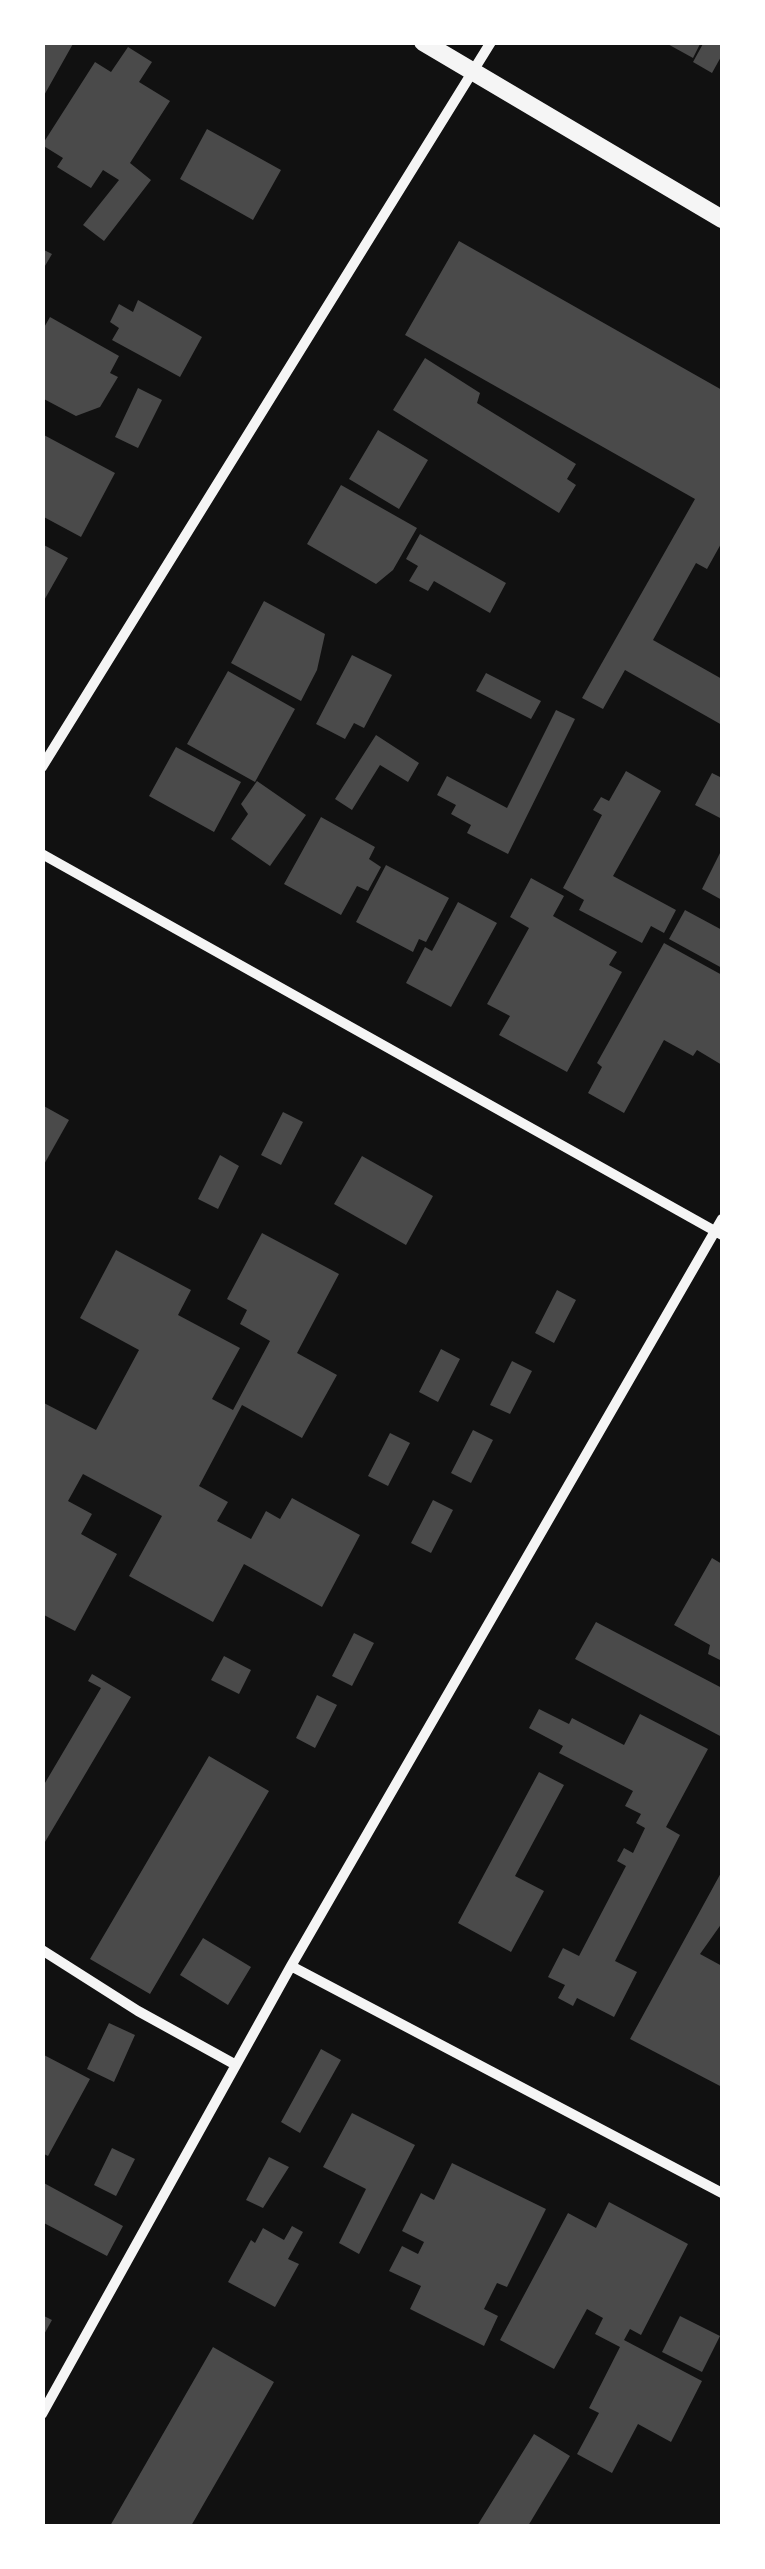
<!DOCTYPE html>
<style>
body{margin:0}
#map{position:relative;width:765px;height:2569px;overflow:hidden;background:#111;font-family:Arial,sans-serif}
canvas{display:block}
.frame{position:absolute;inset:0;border:45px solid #fff;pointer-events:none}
</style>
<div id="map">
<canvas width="765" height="2569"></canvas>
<div class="frame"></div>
</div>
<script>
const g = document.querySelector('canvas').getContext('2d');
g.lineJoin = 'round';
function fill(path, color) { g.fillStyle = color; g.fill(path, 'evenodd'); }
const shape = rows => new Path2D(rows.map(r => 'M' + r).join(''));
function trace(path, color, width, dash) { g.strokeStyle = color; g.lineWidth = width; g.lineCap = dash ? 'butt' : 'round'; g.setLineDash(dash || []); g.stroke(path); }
fill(shape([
 [42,42,74,42,42,99],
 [664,42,701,42,693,58],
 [704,42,722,42,722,55,712,73,693,62],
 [128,47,152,62,139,82,170,101,130,163,151,180,104,241,83,225,119,180,103,170,91,188,57,167,63,158,42,145,95,62,111,72],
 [207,129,281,170,253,220,180,179],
 [459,241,722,390,722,542,707,569,696,563,653,640,722,679,722,725,625,670,603,709,582,698,695,499,405,335],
 [42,249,52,254,42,271],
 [138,300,202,337,180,377,112,340,119,328,110,322,119,304,133,312],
 [50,317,119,356,110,373,118,377,100,407,76,416,42,398,42,331],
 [425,358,480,393,477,403,576,464,567,479,576,485,559,513,393,410],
 [138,388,162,400,138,448,115,437],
 [378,430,428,460,399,509,349,479],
 [42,434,115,473,81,537,42,516],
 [341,485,417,528,393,570,376,584,307,544],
 [420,534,506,583,490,613,434,581,428,591,409,581,418,566,406,559],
 [42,544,68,558,42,604],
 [264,601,325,634,317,670,301,701,231,663],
 [352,655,392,675,364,728,354,723,345,739,316,724],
 [228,671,295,709,255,782,187,744],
 [486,673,541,701,531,719,476,691],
 [556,710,575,719,508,854,467,833,471,825,451,814,456,805,437,795,447,776,507,808],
 [376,735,419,763,408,782,380,765,352,810,335,799],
 [176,747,241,782,214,832,149,796],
 [626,771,661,791,613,876,676,910,664,933,651,926,642,943,579,910,584,900,563,888,602,815,593,810,601,797,609,801],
 [712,773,722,778,722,819,695,805],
 [257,781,306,815,270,866,231,839,248,814,241,804],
 [321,817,375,847,369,859,381,867,368,891,357,886,341,915,284,884],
 [722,849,722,900,702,889],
 [386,865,449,898,426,942,419,939,413,952,356,922],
 [531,878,564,896,553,916,617,952,609,965,622,972,567,1072,499,1035,510,1016,487,1004,529,928,510,917],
 [458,902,497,923,451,1007,406,983,425,947,432,951],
 [685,910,722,930,722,968,669,939],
 [664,943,722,975,722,1065,697,1050,693,1056,664,1040,624,1113,588,1093,602,1067,597,1063],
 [42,1105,69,1120,42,1168],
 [283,1112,303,1122,281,1165,261,1155],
 [220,1155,239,1166,218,1209,198,1199],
 [362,1156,433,1196,406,1245,334,1204],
 [262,1233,339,1274,297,1353,337,1375,302,1438,242,1405,199,1486,228,1502,217,1521,251,1539,266,1511,280,1519,292,1498,360,1535,322,1607,244,1564,213,1622,129,1576,162,1516,83,1474,68,1501,92,1514,81,1534,117,1554,75,1631,42,1614,42,1402,96,1430,139,1350,80,1318,116,1250,191,1290,178,1315,240,1348,212,1399,233,1410,270,1341,240,1324,247,1310,227,1299],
 [557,1290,576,1300,554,1343,535,1333],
 [441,1349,460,1359,438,1402,419,1392],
 [512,1361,532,1371,510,1414,490,1405],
 [473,1430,493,1440,471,1483,451,1473],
 [390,1433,410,1443,388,1486,368,1476],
 [433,1500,453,1510,431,1553,411,1543],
 [712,1558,722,1564,722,1661,708,1654,710,1645,674,1625],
 [596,1622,722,1688,722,1737,575,1659],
 [354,1633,374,1643,352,1686,332,1676],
 [224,1656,251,1670,239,1694,211,1680],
 [92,1674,131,1697,42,1847,42,1788,101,1688,88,1681],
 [317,1695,337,1705,315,1748,296,1738],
 [539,1709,569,1724,572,1718,624,1745,640,1714,708,1749,666,1827,680,1835,615,1961,637,1972,614,2017,577,1998,573,2006,558,1998,565,1985,548,1977,563,1948,579,1956,626,1866,617,1861,624,1848,633,1853,645,1828,636,1823,641,1814,625,1806,633,1791,559,1753,563,1746,529,1728],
 [209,1756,269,1791,150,1994,90,1959],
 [539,1772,564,1785,515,1876,544,1891,511,1952,458,1923],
 [722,1871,722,1923,700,1954,722,1966,722,2087,630,2039],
 [203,1938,251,1967,228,2005,180,1975],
 [109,2023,135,2035,114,2082,87,2069],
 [321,2049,341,2060,300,2133,281,2122],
 [42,2054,90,2079,48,2156,42,2153],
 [352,2113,415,2145,359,2254,339,2243,366,2189,323,2167],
 [112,2148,135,2159,116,2196,94,2185],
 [269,2157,289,2167,263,2208,246,2200],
 [452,2163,546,2209,507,2287,497,2283,484,2309,498,2316,484,2346,410,2309,421,2286,389,2271,402,2246,418,2254,424,2242,402,2231,421,2193,434,2200],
 [42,2182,123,2226,107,2256,42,2222],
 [609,2202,688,2244,641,2335,630,2329,624,2340,702,2381,671,2442,638,2424,612,2473,577,2454,599,2413,589,2408,620,2347,595,2334,603,2318,587,2309,554,2369,500,2340,568,2213,596,2228],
 [292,2226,303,2232,288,2259,299,2264,275,2307,228,2282,251,2240,255,2243,263,2228,284,2240],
 [42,2315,52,2320,42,2338],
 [680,2316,720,2336,702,2372,662,2352],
 [213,2347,274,2382,191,2526,110,2526],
 [534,2434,570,2456,528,2526,477,2526]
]), '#4a4a4a');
trace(shape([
 [42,767,491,42],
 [42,854,722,1235],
 [42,1950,138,2011,236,2065],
 [291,1966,722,2193],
 [42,2414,291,1966,722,1219]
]), '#f5f5f5', 10);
trace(shape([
 [423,42,722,219]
]), '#f5f5f5', 18);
</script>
